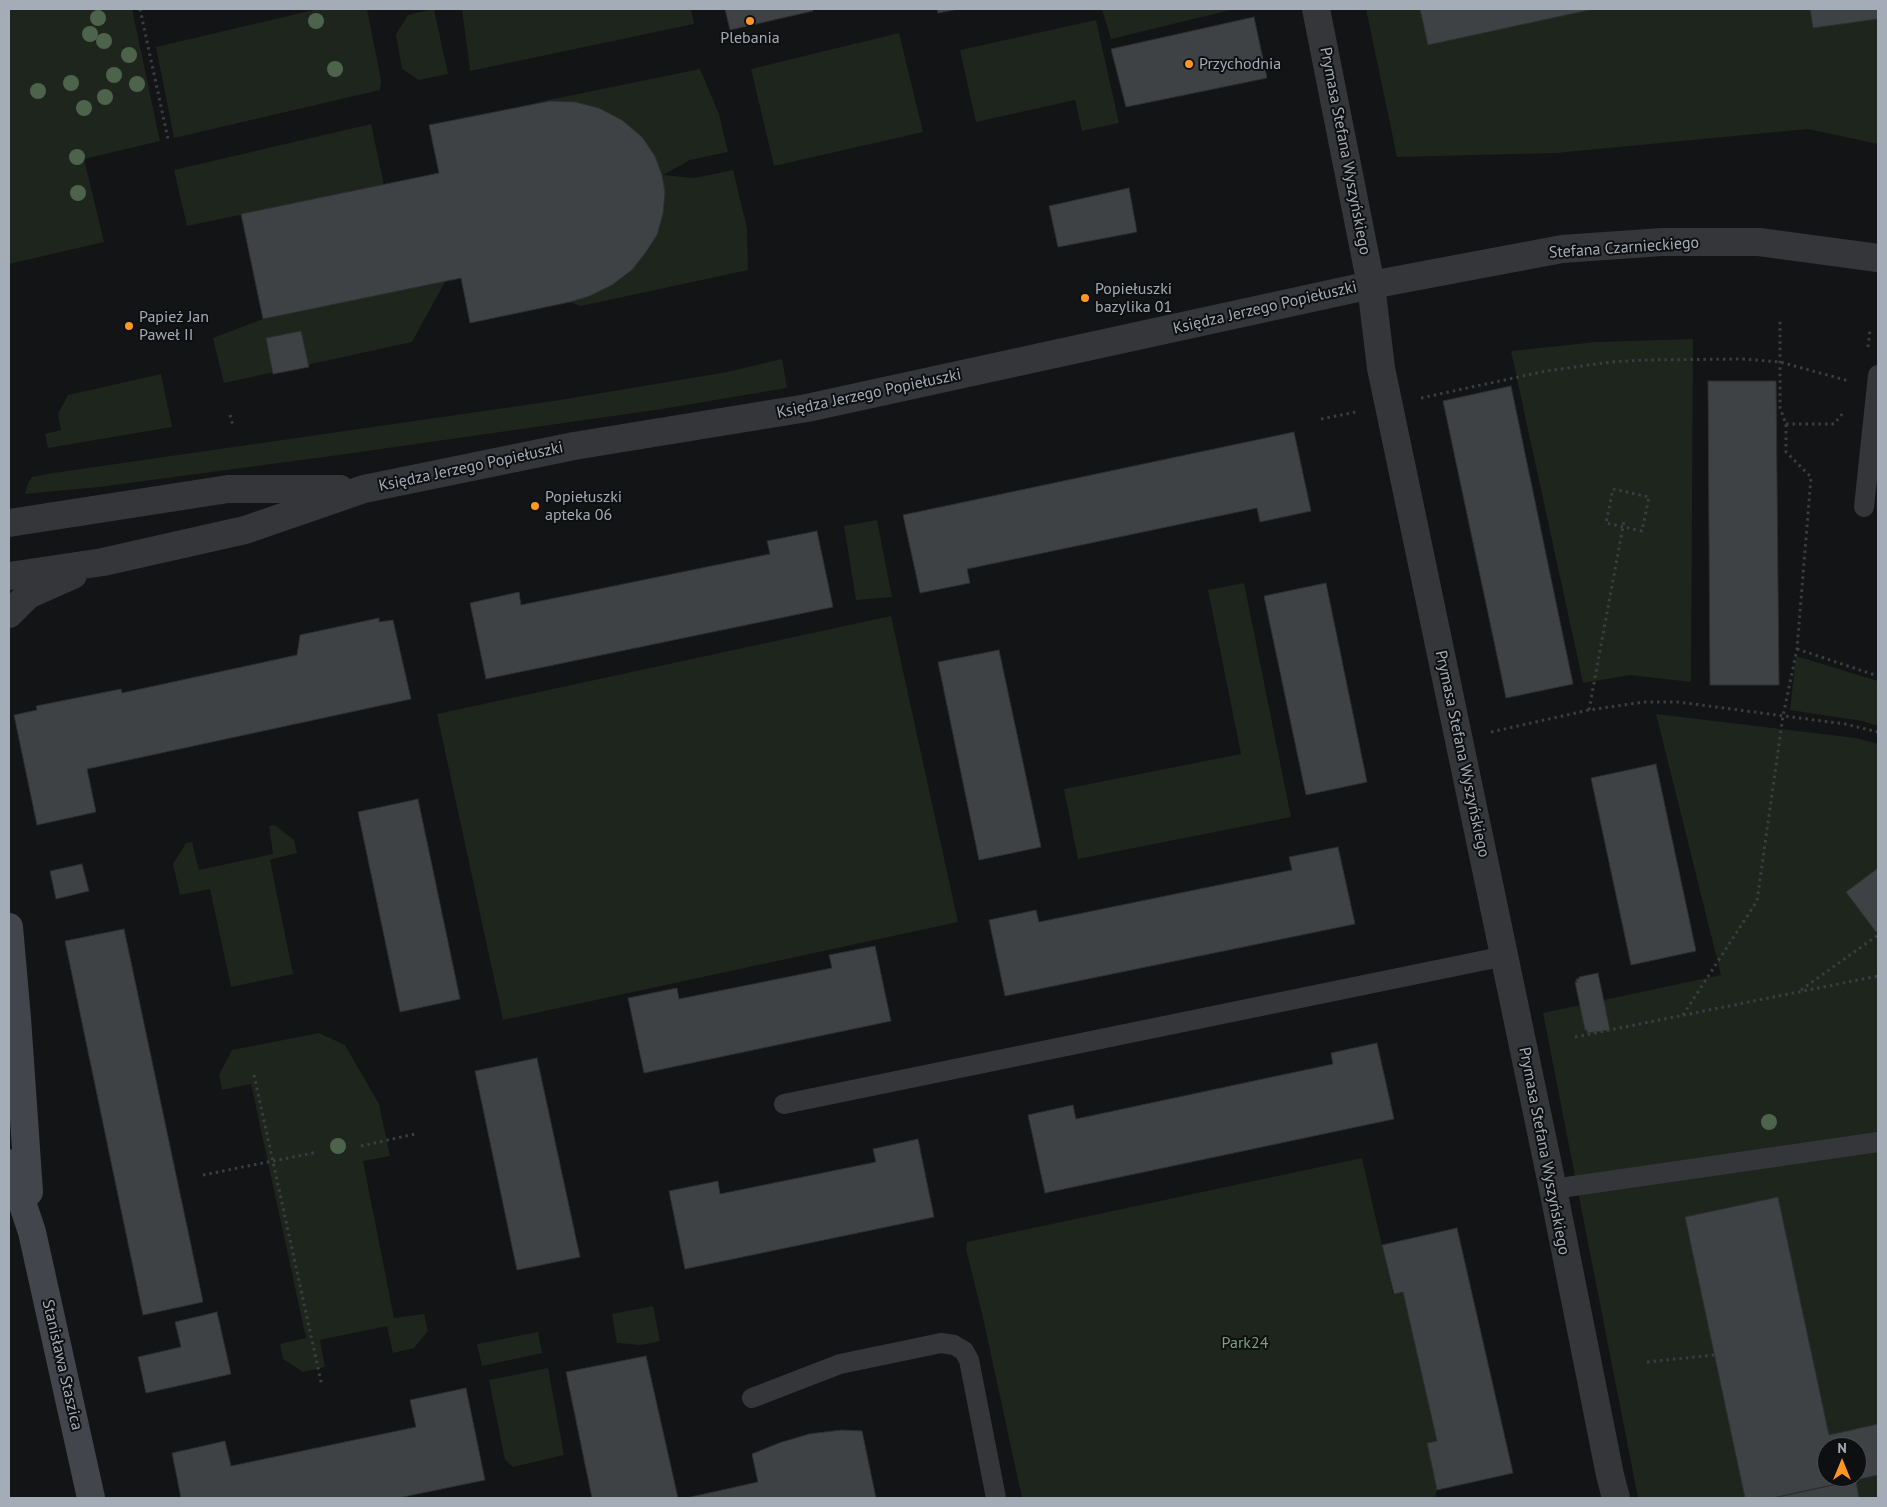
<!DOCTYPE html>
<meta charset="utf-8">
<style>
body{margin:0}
#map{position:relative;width:1887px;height:1507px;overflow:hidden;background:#131415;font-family:"PT Sans",sans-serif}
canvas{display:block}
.frame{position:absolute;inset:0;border:10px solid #a4acb7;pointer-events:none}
.north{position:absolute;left:1817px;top:1437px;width:50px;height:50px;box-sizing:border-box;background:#0e0f10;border:1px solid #4a4e53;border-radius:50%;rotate:0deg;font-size:14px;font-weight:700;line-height:20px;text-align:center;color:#a4acb7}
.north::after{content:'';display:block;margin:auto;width:18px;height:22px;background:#ff9621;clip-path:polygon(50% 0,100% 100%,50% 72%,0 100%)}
</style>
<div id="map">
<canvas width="1887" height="1507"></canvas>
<div class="frame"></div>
<div class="north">N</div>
</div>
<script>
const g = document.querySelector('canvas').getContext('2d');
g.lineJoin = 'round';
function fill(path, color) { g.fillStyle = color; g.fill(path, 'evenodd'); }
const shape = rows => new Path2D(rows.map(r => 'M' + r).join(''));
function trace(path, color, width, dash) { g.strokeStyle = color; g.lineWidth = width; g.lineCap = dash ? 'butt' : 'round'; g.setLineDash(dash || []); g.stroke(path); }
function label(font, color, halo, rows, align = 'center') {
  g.font = font + ' "PT Sans",sans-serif'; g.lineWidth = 4; g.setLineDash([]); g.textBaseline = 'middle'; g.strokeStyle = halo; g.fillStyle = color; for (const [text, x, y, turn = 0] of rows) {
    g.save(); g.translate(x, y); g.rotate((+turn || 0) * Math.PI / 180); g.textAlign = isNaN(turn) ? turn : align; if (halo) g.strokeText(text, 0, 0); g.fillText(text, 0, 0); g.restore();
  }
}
fill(shape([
 [9,9,132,9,160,141,84,159,104,242,9,264],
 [318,9,367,9,381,80,380,90,174,138,156,47],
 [434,9,448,74,419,80,402,69,396,34,408,15],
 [462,9,691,9,694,24,470,71],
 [1102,9,1235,9,1111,39],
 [1366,9,1878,9,1878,144,1808,129,1556,153,1397,157],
 [1096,20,1119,123,1082,131,1075,100,976,122,960,50],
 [899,33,923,132,774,166,751,69],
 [700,69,719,114,728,152,690,160,663,175,694,178,733,170,747,228,748,270,581,306,570,302,590,296,612,285,632,270,646,252,657,235,642,137,622,120,599,108,575,102,550,101,529,104],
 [371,124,384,185,187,226,174,170],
 [446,280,412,342,224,383,213,338,263,319],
 [1693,339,1691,682,1630,675,1583,683,1511,351,1596,342],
 [782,359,787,388,662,409,339,455,99,487,25,494,28,483,32,477,53,473,560,400,727,372],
 [161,374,172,427,48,448,45,434,61,430,58,414,68,395],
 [877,520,892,597,856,600,844,526],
 [1244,583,1291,817,1078,859,1064,789,1241,754,1208,590],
 [891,616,958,922,503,1020,437,714],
 [1796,656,1878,681,1878,726,1862,721,1790,710],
 [1656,714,1856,738,1878,744,1878,1498,1638,1498,1543,1013,1721,975],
 [1827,1447,1857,1447,1857,1477,1827,1477],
 [275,825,294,840,297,853,270,860,293,974,231,987,210,889,180,895,173,864,186,843,192,842,199,870,273,854,269,826],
 [319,1033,345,1045,379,1104,390,1156,363,1161,394,1318,424,1314,428,1331,414,1348,393,1353,387,1326,320,1340,325,1367,303,1372,283,1359,280,1344,306,1338,251,1084,222,1090,219,1075,232,1050],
 [1362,1158,1393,1294,1403,1292,1437,1441,1427,1443,1437,1490,1435,1498,1022,1498,983,1318,966,1249,967,1242],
 [653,1306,660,1341,641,1345,617,1343,612,1314],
 [538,1332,542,1353,482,1366,477,1344],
 [548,1368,564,1455,513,1467,505,1460,489,1380]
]), '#1d251d');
const building = shape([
 [725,9,812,9,813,11,730,30,725,9],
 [937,9,959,9,938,13,937,9],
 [1420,9,1594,9,1428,45,1420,9],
 [1810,9,1878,9,1878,19,1813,28,1810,9],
 [1254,17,1267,78,1126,107,1111,49,1254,17],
 [550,101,575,102,599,108,622,120,642,137,655,156,662,175,665,192,663,214,657,235,646,252,632,270,612,285,590,296,570,302,470,323,461,278,263,319,241,214,439,173,429,125,550,101],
 [1129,188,1137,232,1058,247,1049,206,1129,188],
 [301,331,309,367,273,374,266,338,301,331],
 [1708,381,1776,381,1779,685,1710,685,1708,381],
 [1511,386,1573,684,1506,698,1443,401,1511,386],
 [1294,432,1311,511,1260,522,1257,508,967,569,970,583,920,593,903,515,1294,432],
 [817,531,833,607,486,679,470,603,519,592,521,605,770,554,767,541,817,531],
 [1326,583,1367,782,1306,795,1264,596,1326,583],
 [379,618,379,622,393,620,411,699,87,769,96,812,37,825,14,715,37,710,36,706,121,689,122,693,297,655,300,635,379,618],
 [999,650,1041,847,979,860,938,662,999,650],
 [1656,764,1696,951,1631,965,1591,778,1656,764],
 [418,799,460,999,400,1012,358,812,418,799],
 [1338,847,1355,924,1005,996,989,920,1036,910,1039,922,1292,870,1289,857,1338,847],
 [82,864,89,891,56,899,50,871,82,864],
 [1878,868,1878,930,1876,932,1846,892,1878,868],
 [124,929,203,1302,143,1315,65,941,124,929],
 [875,946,891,1021,644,1073,628,998,677,988,679,999,832,968,829,955,875,946],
 [1598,973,1610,1030,1587,1033,1587,1030,1585,1030,1575,982,1577,982,1576,979,1579,979,1579,977,1598,973],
 [1377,1043,1394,1119,1045,1193,1028,1115,1073,1105,1076,1119,1333,1064,1331,1053,1377,1043],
 [537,1058,580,1257,517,1270,475,1071,537,1058],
 [918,1139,934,1217,685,1269,669,1191,718,1181,720,1194,876,1162,873,1149,918,1139],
 [1778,1197,1829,1435,1878,1424,1878,1475,1773,1498,1745,1498,1685,1217,1778,1197],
 [1827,1447,1857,1447,1857,1477,1827,1477,1827,1447],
 [1457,1228,1513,1473,1437,1490,1427,1443,1437,1441,1403,1292,1394,1294,1382,1245,1457,1228],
 [217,1312,231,1374,146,1393,138,1357,181,1347,175,1322,217,1312],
 [646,1356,678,1498,592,1498,566,1372,646,1356],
 [466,1388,485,1480,398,1498,181,1498,172,1453,225,1441,231,1466,416,1427,410,1400,466,1388],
 [842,1430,862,1431,876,1498,686,1498,758,1482,752,1454,779,1443,809,1434,842,1430],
 [1856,1480,1859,1498,1773,1498,1856,1480]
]);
fill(building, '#3f4245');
trace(building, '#2d2e31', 1);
trace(shape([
 [140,9,168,139],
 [1868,347,1870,330],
 [1421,398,1546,371,1611,362,1644,360,1743,359,1780,362,1849,381],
 [230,415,233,426],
 [1321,419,1356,412],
 [1786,424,1834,424,1843,413],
 [1613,489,1649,497,1642,531,1606,523,1613,489],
 [1797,649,1878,676],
 [1589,710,1624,521],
 [1491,732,1589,710,1644,702,1678,702,1845,724,1878,732],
 [1801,990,1878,935],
 [1683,1015,1757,901,1783,716,1797,649,1811,477,1786,452,1786,424,1780,408,1780,319],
 [1575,1037,1878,976],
 [254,1075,322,1386],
 [361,1146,415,1134],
 [203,1175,318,1152],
 [1647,1362,1715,1355]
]), '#3a3d42', 3, [2.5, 4]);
trace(shape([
 [1864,507,1878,375],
 [784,1104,1505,956],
 [1553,1189,1878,1142],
 [752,1398,840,1364,941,1343,954,1345,964,1351,969,1360,996,1498]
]), '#34363a', 20);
trace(shape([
 [1316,9,1371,285,1381,368,1553,1189,1610,1475,1616,1498]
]), '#34363a', 28);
trace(shape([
 [9,523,228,489,340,489],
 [9,576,103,562,245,530,364,489,574,446,807,408,1371,285,1562,249,1662,242,1759,242,1878,258],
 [9,614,28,595,73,575]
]), '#34363a', 28);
trace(shape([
 [9,927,17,1018,29,1192],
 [9,1163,32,1232,91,1498]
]), '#42454b', 28);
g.fillStyle = '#4d634c';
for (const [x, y] of [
 [98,18],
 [316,21],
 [90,34],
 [104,41],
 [129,55],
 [335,69],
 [114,75],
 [71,83],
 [137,84],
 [38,91],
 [105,97],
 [84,108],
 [77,157],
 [78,193],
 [1769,1122],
 [338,1146]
]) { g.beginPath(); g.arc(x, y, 8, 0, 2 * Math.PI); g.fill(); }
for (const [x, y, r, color] of [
 [750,21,5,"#ff9621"],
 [1189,64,5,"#ff9621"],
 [1085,298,5,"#ff9621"],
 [129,326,5,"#ff9621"],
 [535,506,5,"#ff9621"]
]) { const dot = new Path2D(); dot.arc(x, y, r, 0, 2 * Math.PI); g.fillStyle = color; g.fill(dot); trace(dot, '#0e0f10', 2); }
label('16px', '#a4acb7', '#0e0f10', [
 ["Plebania",750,38,"center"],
 ["Przychodnia",1199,64],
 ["Popiełuszki",1095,289],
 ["bazylika 01",1095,307],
 ["Papież Jan",139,317],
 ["Paweł II",139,335],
 ["Popiełuszki",545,497],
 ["apteka 06",545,515]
], 'left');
label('16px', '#a4acb7', '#0e0f10', [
 ["Prymasa Stefana Wyszyńskiego",1345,151,79],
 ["Stefana Czarnieckiego",1624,248,-4],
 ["Księdza Jerzego Popiełuszki",1265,308,-13],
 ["Księdza Jerzego Popiełuszki",869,394,-12],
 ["Księdza Jerzego Popiełuszki",471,467,-12],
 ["Prymasa Stefana Wyszyńskiego",1462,754,78],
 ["Prymasa Stefana Wyszyńskiego",1544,1151,79],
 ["Stanisława Staszica",62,1365,77]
]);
label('16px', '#7ca379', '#0e0f10', [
 ["Park24",1245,1343]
]);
</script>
